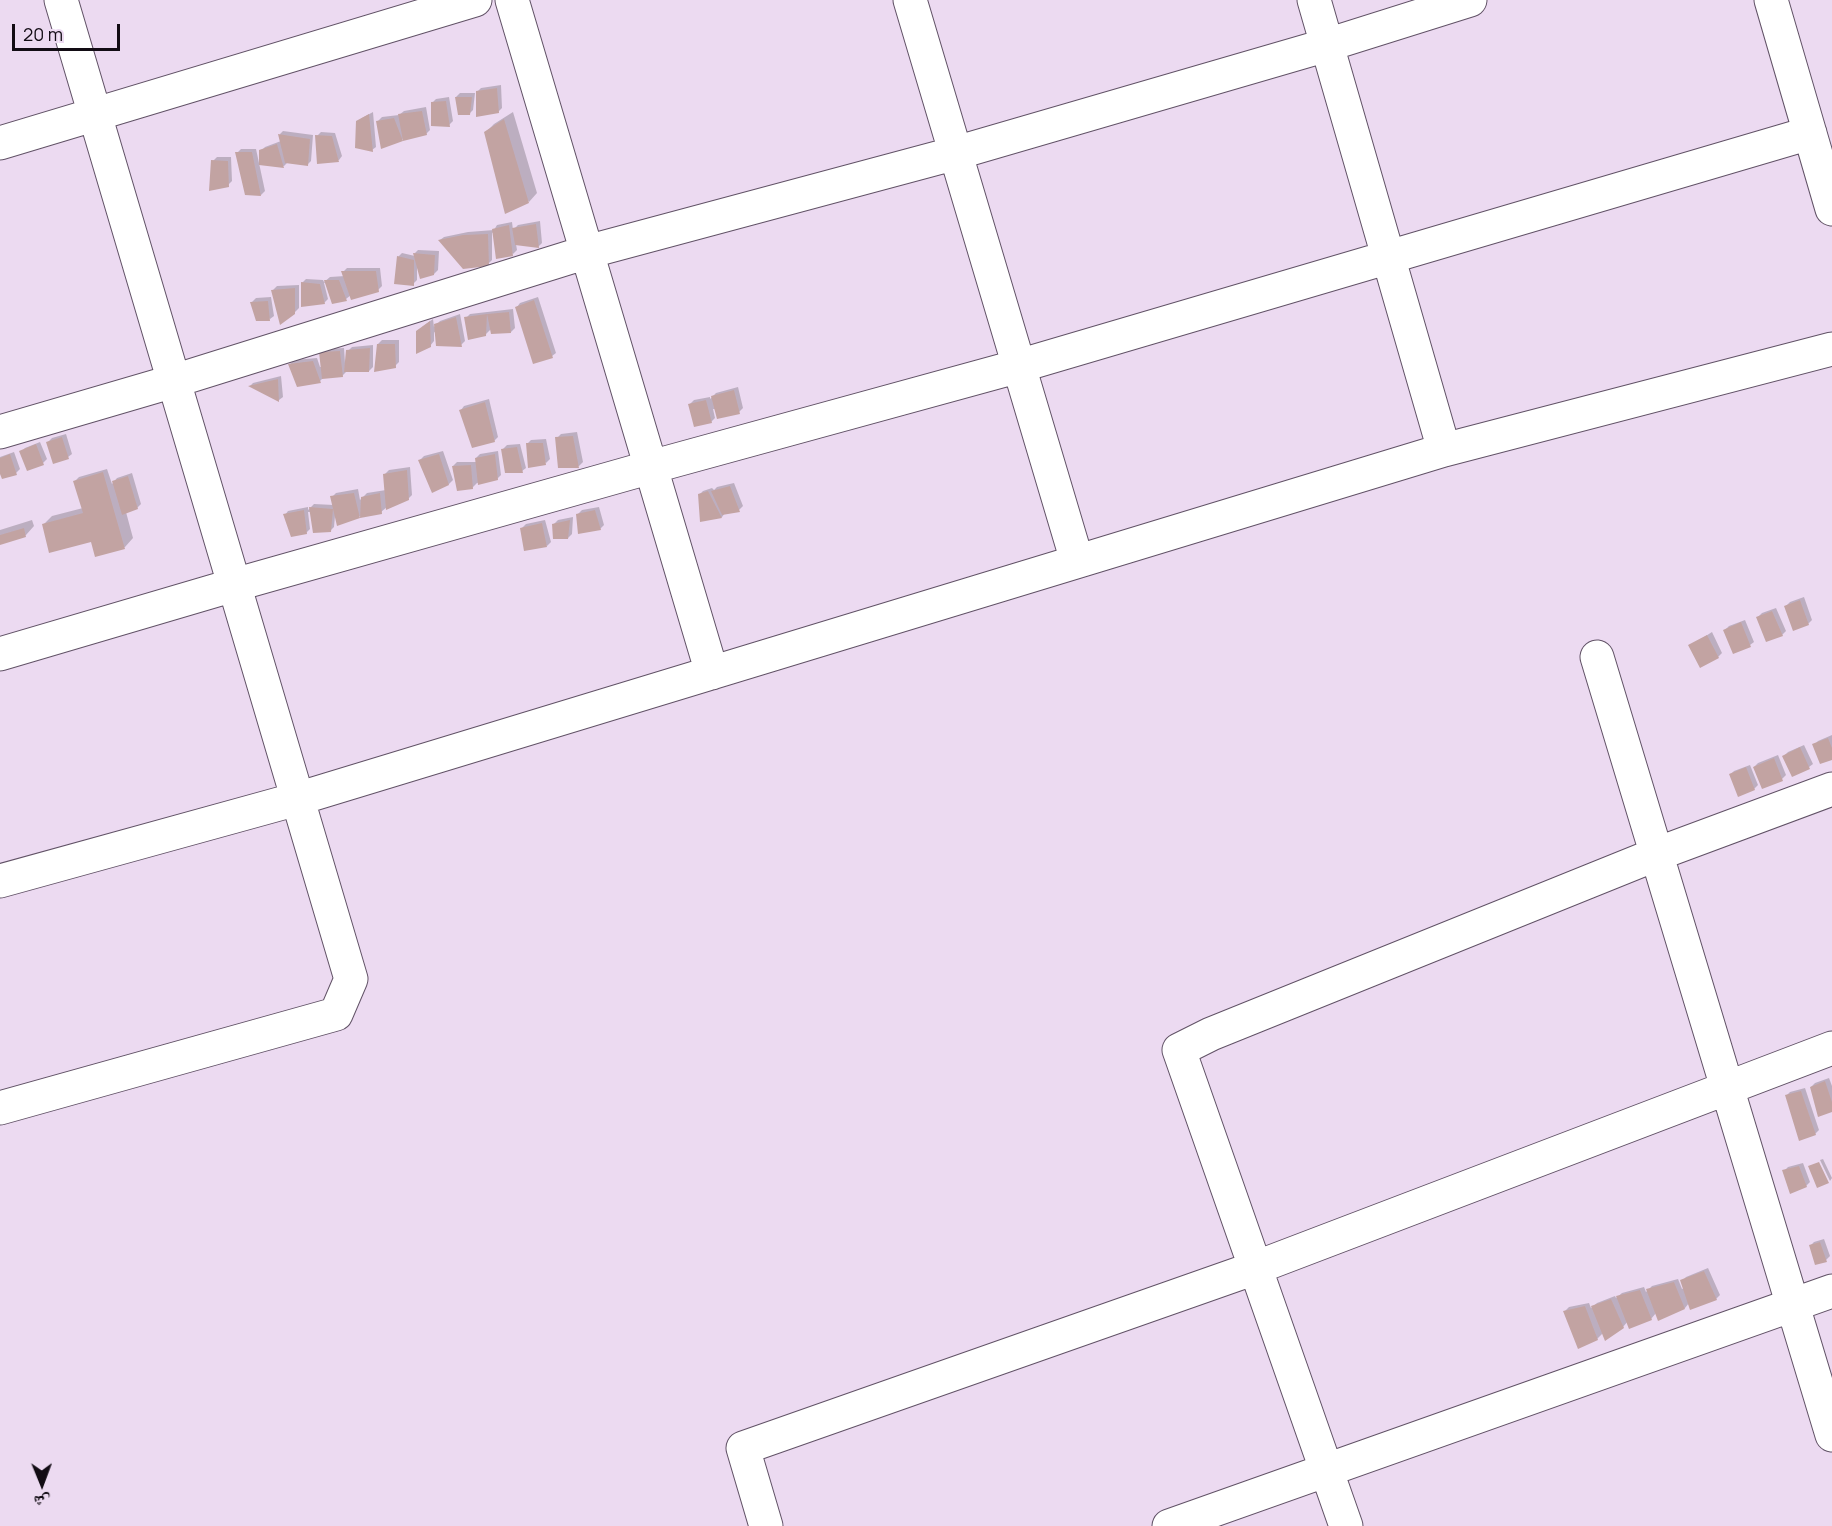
<!DOCTYPE html>
<meta charset="utf-8">
<style>
body{margin:0}
#map{position:relative;width:1832px;height:1526px;overflow:hidden;background:#ecdaf1;font-family:Manrope,"Noto Naskh Arabic",sans-serif}
canvas{display:block}
.north{position:absolute;left:12px;top:1454px;width:60px;height:60px;-webkit-text-stroke:4px #ecdaf1;paint-order:stroke;rotate:179deg;font-size:16px;font-weight:700;line-height:24px;text-align:center;color:#120c14}
.north::after{content:'';display:block;margin:auto;width:21px;height:27px;background:#120c14;clip-path:polygon(50% 0,100% 100%,50% 72%,0 100%)}
.scale{position:absolute;left:12px;top:24px;width:108px;height:27px;box-sizing:border-box;border:3px solid #120c14;border-top:0;padding-left:8px;font-size:18px;line-height:21px;white-space:nowrap;color:#120c14;-webkit-text-stroke:4px #ecdaf1;paint-order:stroke}
</style>
<div id="map">
<canvas width="1832" height="1526"></canvas>
<div class="north">ش</div>
<div class="scale">20 m</div>
</div>
<script>
const g = document.querySelector('canvas').getContext('2d');
g.lineJoin = 'round';
function fill(path, color) { g.fillStyle = color; g.fill(path, 'evenodd'); }
const shape = rows => new Path2D(rows.map(r => 'M' + r).join(''));
function trace(path, color, width, dash) { g.strokeStyle = color; g.lineWidth = width; g.lineCap = dash ? 'butt' : 'round'; g.setLineDash(dash || []); g.stroke(path); }
fill(shape([
 [501,85,502,108,498,112,477,92,481,88],
 [460,93,475,93,473,110,469,114,456,97],
 [449,97,453,121,449,125,432,103,436,99],
 [426,107,430,130,426,134,402,139,378,121,382,117,399,115,404,111],
 [373,112,376,147,372,150,357,122,362,118],
 [513,112,537,193,529,202,485,133,494,124],
 [283,131,313,135,311,161,307,165,288,162,284,166,260,163,261,151,265,147,281,141,280,134],
 [321,132,335,133,342,156,339,160,318,163,317,136],
 [241,149,256,149,265,191,261,195,246,193,237,153],
 [217,157,231,157,232,181,228,185,213,161],
 [540,221,542,243,538,247,516,244,517,250,513,254,494,232,492,233,492,260,488,264,440,240,444,237,468,232,494,230,497,225,512,222,513,230,518,225],
 [418,250,439,251,438,270,434,274,417,268,417,280,413,284,398,257,402,253,415,256,414,254],
 [347,268,380,268,382,286,378,290,351,295,346,299,326,282,324,283,328,299,324,303,302,283,306,279,323,280,324,282,330,277,345,276,343,272],
 [299,285,299,308,294,313,273,290,277,286],
 [271,297,274,316,270,319,252,302,256,298],
 [538,297,556,353,552,356,517,307,520,303],
 [513,309,515,328,511,332,491,329,486,334,466,318,470,314],
 [460,314,465,341,461,345,434,332,434,341,430,346,422,327,433,319,434,327,440,321],
 [382,340,399,340,399,362,395,366,378,344],
 [373,345,373,367,369,371,347,371,342,376,324,377,320,381,290,364,294,360,317,358,320,367,322,367,320,353,324,349,344,348,345,363,348,351,352,347],
 [281,376,283,397,279,400,250,386,253,383],
 [738,387,743,408,739,412,713,409,715,418,711,422,690,404,694,400,710,397,710,399,716,393],
 [489,399,498,437,494,441,461,410,464,406],
 [577,432,583,462,579,466,559,466,557,438,561,434],
 [66,434,72,454,68,457,48,442,52,438],
 [546,439,550,459,546,463,527,444,531,440],
 [40,442,47,459,43,463,21,452,25,448],
 [520,444,526,468,522,471,503,449,507,445],
 [443,451,453,480,449,484,433,491,420,460,424,456],
 [498,451,501,475,497,479,477,483,472,488,453,466,457,462,477,462,476,458,480,454],
 [14,452,20,469,16,473,0,469,0,457],
 [410,467,412,495,408,499,387,507,381,512,360,516,335,516,334,527,330,531,311,512,308,512,310,529,306,533,285,515,288,511,308,507,308,510,314,504,334,505,332,497,336,493,358,489,360,500,367,493,386,490,385,474,389,470],
 [107,469,112,484,117,478,132,473,141,504,137,508,126,512,133,538,125,547,96,555,92,540,43,525,52,516,83,508,75,481,79,477],
 [734,483,743,506,739,510,725,513,722,517,702,520,699,495,703,491,712,488,714,490,717,487],
 [599,507,604,525,600,529,578,514,582,510],
 [573,517,572,534,568,538,554,524,558,520],
 [32,520,34,526,26,535,0,543,0,530],
 [545,520,551,542,547,546,522,528,526,524],
 [1804,597,1812,620,1808,624,1793,629,1786,606,1790,602],
 [1776,608,1786,631,1782,635,1758,617,1762,613],
 [1745,620,1754,642,1750,645,1725,630,1729,626],
 [1712,632,1722,653,1718,657,1701,666,1690,646],
 [1832,735,1832,758,1814,745,1818,741],
 [1804,745,1813,764,1809,767,1784,756,1788,752],
 [1778,755,1786,775,1782,779,1754,767,1758,763],
 [1750,765,1758,785,1754,789,1730,775,1734,771],
 [1829,1078,1832,1086,1832,1111,1811,1087,1815,1083],
 [1805,1088,1819,1130,1815,1134,1786,1096,1790,1092],
 [1823,1159,1832,1178,1830,1181,1820,1160],
 [1803,1163,1810,1182,1806,1186,1784,1171,1788,1167],
 [1824,1239,1830,1256,1826,1260,1816,1263,1810,1246,1814,1242],
 [1708,1268,1720,1295,1716,1299,1689,1303,1685,1308,1656,1313,1651,1319,1628,1321,1623,1327,1603,1333,1597,1339,1565,1311,1569,1307,1589,1303,1591,1308,1597,1303,1615,1296,1616,1298,1622,1293,1644,1287,1646,1292,1652,1286,1678,1279,1682,1289,1684,1288,1682,1281,1686,1277]
]), '#0003');
fill(shape([
 [497,88,499,113,476,117,476,91],
 [455,97,472,97,470,115,458,115],
 [446,101,450,127,431,126,431,102],
 [422,111,427,135,403,141,381,149,376,121,394,118,403,141,398,114],
 [369,114,373,152,355,148,356,121],
 [504,119,529,203,505,214,484,132],
 [278,134,310,139,308,166,285,163],
 [315,135,332,136,339,162,317,164],
 [277,144,284,168,259,165,259,150],
 [235,152,252,152,261,196,245,195],
 [211,160,228,161,229,187,209,191],
 [536,224,539,248,515,245,512,228],
 [509,225,513,256,496,259,492,229],
 [488,234,489,266,463,269,438,240,463,235],
 [413,253,435,255,434,275,420,279],
 [397,256,414,260,414,286,394,284],
 [341,271,376,271,379,292,351,300],
 [324,280,339,280,347,301,332,304],
 [301,282,320,284,325,304,301,307],
 [295,288,295,314,280,325,271,290],
 [534,300,553,358,533,364,515,307],
 [268,301,270,321,256,321,250,302],
 [509,312,511,333,491,334,487,314],
 [487,314,486,336,468,340,464,317],
 [456,317,462,347,436,346,434,324],
 [430,321,431,347,416,354,416,331],
 [377,344,395,344,396,368,374,372],
 [370,348,369,372,344,372,346,350],
 [340,351,343,377,322,379,319,352],
 [313,361,321,383,297,387,288,364],
 [278,379,279,402,248,386],
 [734,390,740,414,717,419,711,396],
 [706,400,712,423,694,427,688,404],
 [485,402,495,442,472,448,459,410],
 [573,436,579,468,558,468,555,437],
 [62,437,69,459,53,464,46,442],
 [526,443,543,443,546,465,528,468],
 [36,444,44,465,27,471,19,451],
 [517,447,523,473,505,473,501,449],
 [10,454,17,475,2,479,0,474,0,458],
 [439,454,449,485,432,493,418,460],
 [495,454,498,480,478,485,475,458],
 [471,465,473,489,457,491,452,466],
 [407,470,409,500,386,510,383,474],
 [103,472,125,549,95,557,91,542,49,553,42,524,83,513,73,481],
 [128,476,138,509,122,515,112,481],
 [730,486,740,512,722,515,711,491],
 [708,491,722,518,700,522,698,494],
 [354,493,360,518,337,526,330,496],
 [380,493,382,514,360,518,361,497],
 [309,507,333,509,331,532,313,533],
 [304,510,307,534,291,537,283,514],
 [595,510,601,530,578,534,576,514],
 [570,520,568,539,553,539,552,524],
 [542,523,547,547,524,551,520,528],
 [24,528,26,537,0,545,0,535],
 [1800,600,1809,625,1793,631,1784,606],
 [1772,611,1783,636,1766,642,1756,617],
 [1741,622,1751,647,1733,654,1723,630],
 [1707,635,1719,658,1700,668,1688,645],
 [1828,738,1832,748,1832,760,1820,764,1812,744],
 [1800,747,1810,769,1792,777,1782,756],
 [1774,758,1783,781,1762,789,1753,767],
 [1746,767,1755,790,1738,797,1729,774],
 [1825,1081,1832,1102,1832,1112,1818,1117,1810,1087],
 [1801,1091,1816,1135,1799,1141,1785,1095],
 [1819,1162,1829,1183,1817,1188,1808,1166],
 [1799,1166,1807,1187,1790,1194,1782,1170],
 [1820,1242,1827,1262,1815,1265,1809,1245],
 [1704,1271,1717,1300,1690,1310,1680,1280],
 [1674,1282,1685,1309,1658,1321,1646,1289],
 [1640,1290,1652,1320,1629,1329,1616,1296],
 [1611,1299,1624,1328,1605,1341,1591,1306],
 [1585,1306,1598,1340,1578,1349,1563,1311]
]), '#c2a3a2');
const minor = shape([
 [512,0,712,673],
 [910,0,1077,561],
 [1314,0,1444,450],
 [1771,0,1832,209],
 [0,143,475,0],
 [0,432,174,381,587,252,956,153,1327,45,1470,0],
 [0,654,234,585,651,467,1019,366,1810,133],
 [1597,657,1832,1435],
 [0,881,297,799,1444,450,1832,349],
 [0,1108,336,1014,351,979,61,0],
 [766,1526,743,1448,1255,1268,1832,1048],
 [1169,1526,1832,1291],
 [1346,1526,1179,1050,1211,1034,1657,854,1832,789]
]);
trace(minor, '#615266', 35);
trace(minor, '#fff', 33);
</script>
